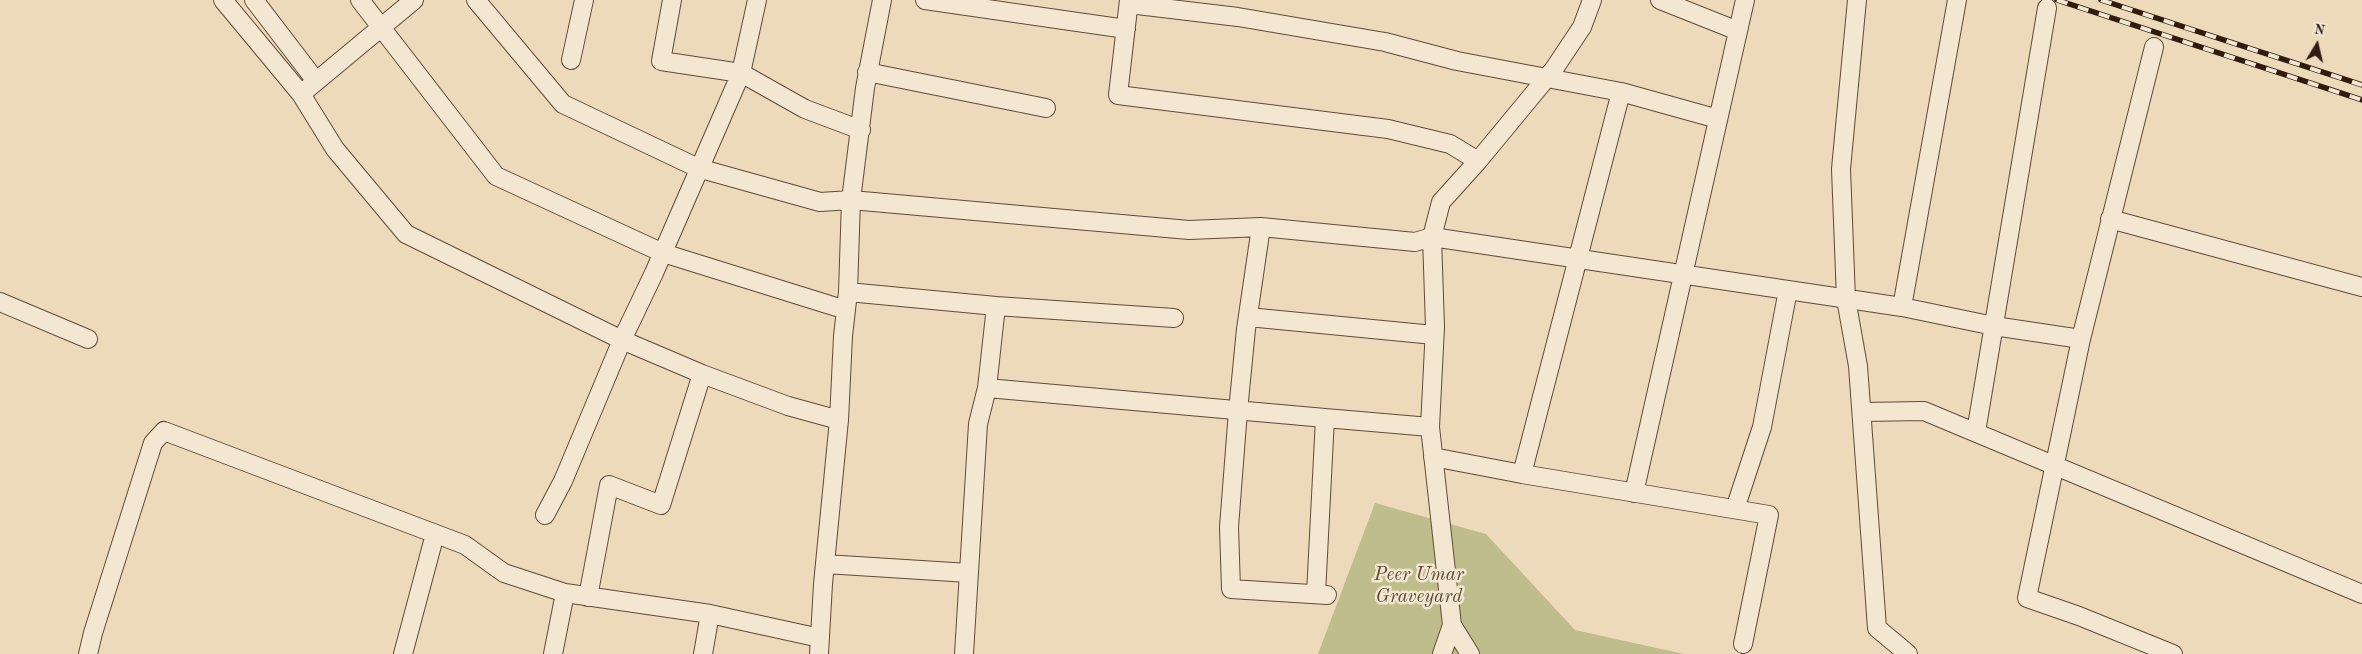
<!DOCTYPE html>
<style>
body{margin:0}
#map{position:relative;width:2362px;height:654px;overflow:hidden;background:#eddaba;font-family:"Old Standard TT",serif}
canvas{display:block}
.north{position:absolute;left:2292px;top:20px;width:50px;height:50px;-webkit-text-stroke:4px #f3e7d2;paint-order:stroke;rotate:9deg;font-size:14px;font-weight:700;line-height:20px;text-align:center;color:#311a0e}
.north::after{content:'';display:block;margin:auto;width:18px;height:22px;background:#311a0e;clip-path:polygon(50% 0,100% 100%,50% 72%,0 100%)}
</style>
<div id="map">
<canvas width="2362" height="654"></canvas>
<div class="north">N</div>
</div>
<script>
const g = document.querySelector('canvas').getContext('2d');
g.lineJoin = 'round';
function fill(path, color) { g.fillStyle = color; g.fill(path, 'evenodd'); }
const shape = rows => new Path2D(rows.map(r => 'M' + r).join(''));
function trace(path, color, width, dash) { g.strokeStyle = color; g.lineWidth = width; g.lineCap = dash ? 'butt' : 'round'; g.setLineDash(dash || []); g.stroke(path); }
function label(font, color, halo, rows, align = 'center') {
  g.font = font + ' "Old Standard TT",serif'; g.lineWidth = 5; g.setLineDash([]); g.textBaseline = 'middle'; g.strokeStyle = halo; g.fillStyle = color; for (const [text, x, y, turn = 0] of rows) {
    g.save(); g.translate(x, y); g.rotate((+turn || 0) * Math.PI / 180); g.textAlign = isNaN(turn) ? turn : align; if (halo) g.strokeText(text, 0, 0); g.fillText(text, 0, 0); g.restore();
  }
}
fill(shape([
 [1375,503,1486,534,1575,630,1684,654,1318,654]
]), '#bfbd8b');
const minor = shape([
 [223,0,301,94,335,149,406,234,622,340,702,374,788,406,839,420],
 [254,0,316,81],
 [360,0,496,176,663,253,846,310],
 [476,0,563,104,698,168,820,202,851,200,1189,230,1261,227,1415,242,1432,237,1902,307,1957,0],
 [672,0,661,61,741,73,805,109,861,130],
 [925,0,1126,29],
 [1129,0,1118,95,1388,129,1450,144,1478,161,1554,69,1582,27,1592,0],
 [1660,0,1738,31],
 [1857,0,1841,169,1846,299,1858,366,1877,628,1908,654],
 [1129,4,1238,17,1385,42,1457,61,1621,92,1522,474],
 [2154,47,2081,339,2027,598,2079,616,2173,654],
 [571,60,584,0],
 [867,72,1046,108],
 [1621,92,1718,119],
 [301,94,414,0],
 [2110,219,2362,287],
 [1261,227,1246,329,1238,411,1229,527,1231,589,1327,595],
 [848,292,996,306,1174,318],
 [0,302,88,339],
 [1902,307,1994,326,2081,339],
 [1248,317,1434,335],
 [987,388,1325,418],
 [1862,412,1924,411,2362,594],
 [1430,427,1452,625,1470,654],
 [1976,432,2047,8],
 [1433,457,1522,474,1769,515,1743,644],
 [1634,493,1745,0],
 [1735,509,1762,427,1788,290],
 [545,515,563,481,622,340,654,273,741,73,757,0],
 [825,564,969,573],
 [1316,594,1325,418,1430,427,1435,327,1432,237,1441,202,1478,161],
 [588,597,609,485,661,505,702,374],
 [88,654,93,633,153,443,164,431,465,545,504,573,565,593,710,614,820,638],
 [403,654,435,534],
 [553,654,565,593],
 [703,654,710,614],
 [819,654,823,584,839,420,843,336,848,292,851,200,865,88,882,0],
 [964,654,978,424,987,388,996,306],
 [1442,654,1452,625]
]);
trace(minor, '#604a39', 20);
trace(minor, '#f3e7d2', 18);
const rail = shape([
 [2057,0,2362,100],
 [2101,0,2362,85]
]);
trace(rail, '#311a0e', 5.5);
trace(rail, '#f3e7d2', 4, [11]);
label('italic 19px', '#5c4b34', '#f3e7d2', [
 ["Peer Umar",1419,575],
 ["Graveyard",1419,597]
]);
</script>
